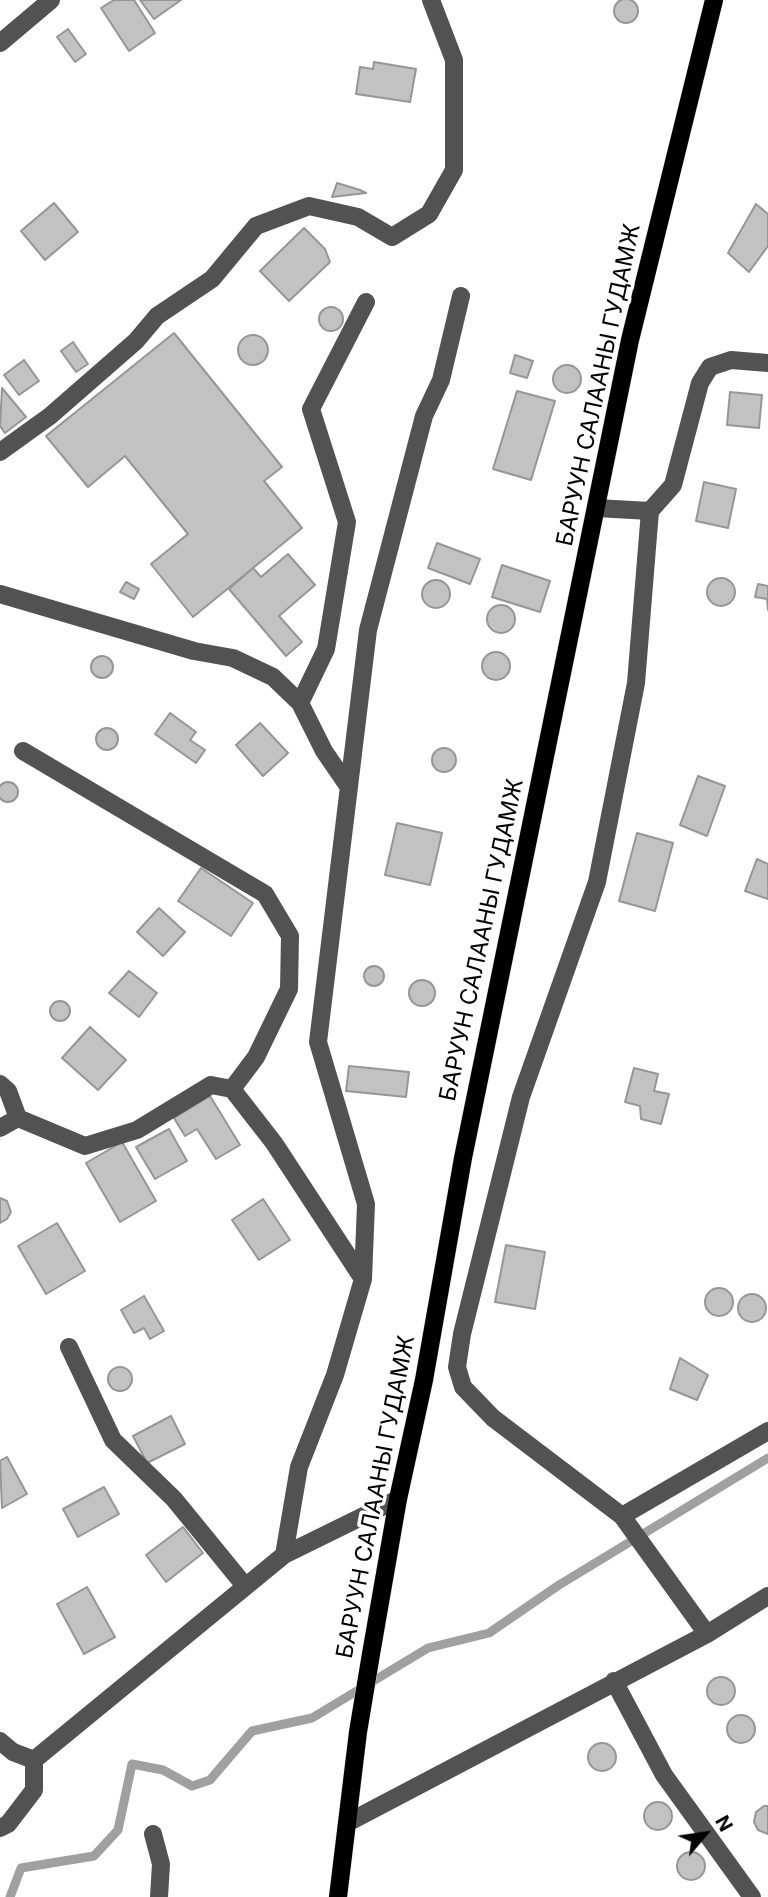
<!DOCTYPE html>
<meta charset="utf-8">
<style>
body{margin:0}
#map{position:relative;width:768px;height:1897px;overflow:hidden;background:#fff;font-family:Inter,sans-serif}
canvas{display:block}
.north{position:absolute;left:670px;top:1799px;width:70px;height:70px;-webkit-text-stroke:5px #fff;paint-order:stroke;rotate:61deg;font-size:19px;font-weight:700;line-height:28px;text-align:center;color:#000}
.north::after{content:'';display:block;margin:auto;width:24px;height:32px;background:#000;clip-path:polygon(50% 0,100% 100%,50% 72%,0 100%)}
</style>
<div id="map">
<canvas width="768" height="1897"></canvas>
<div class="north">N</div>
</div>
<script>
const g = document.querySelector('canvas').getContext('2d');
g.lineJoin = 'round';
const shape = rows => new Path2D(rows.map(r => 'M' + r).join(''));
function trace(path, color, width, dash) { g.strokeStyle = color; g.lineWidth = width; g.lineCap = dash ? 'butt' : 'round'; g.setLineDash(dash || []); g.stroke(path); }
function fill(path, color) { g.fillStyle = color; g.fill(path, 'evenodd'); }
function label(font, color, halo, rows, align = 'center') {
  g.font = font + ' Inter,sans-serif'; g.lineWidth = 7; g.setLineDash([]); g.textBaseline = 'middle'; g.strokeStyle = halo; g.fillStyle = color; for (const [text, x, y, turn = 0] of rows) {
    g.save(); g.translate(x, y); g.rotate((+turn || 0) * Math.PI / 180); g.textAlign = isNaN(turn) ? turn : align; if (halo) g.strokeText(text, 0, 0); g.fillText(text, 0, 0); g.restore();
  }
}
trace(shape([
 [10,1897,21,1868,94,1856,118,1830,132,1764,163,1770,192,1786,210,1780,252,1731,312,1718,428,1648,489,1633,559,1585,768,1458]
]), '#a0a0a0', 9);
const building = shape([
 '614 11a12 12 0 1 1 24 0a12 12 0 1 1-24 0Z',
 [114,0,134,0,155,33,129,51,101,8,114,0],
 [140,0,181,0,154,19,140,0],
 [68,29,86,54,75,62,57,37,68,29],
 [374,62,416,69,410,102,356,94,360,67,373,69,374,62],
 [337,183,360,190,366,193,332,197,337,183],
 [54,203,78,232,45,260,21,231,54,203],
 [756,204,768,214,768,246,749,272,728,253,756,204],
 [304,228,325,249,330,262,289,301,260,271,304,228],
 '319 319a12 12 0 1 1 24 0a12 12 0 1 1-24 0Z',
 [174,333,282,467,264,481,302,528,193,617,151,564,188,534,125,456,88,487,46,436,174,333],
 '238 350a15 15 0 1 1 30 0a15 15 0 1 1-30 0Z',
 [73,342,88,364,76,372,61,351,73,342],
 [515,355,533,361,527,378,510,373,515,355],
 [24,360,39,381,19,395,4,375,24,360],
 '553 379a14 14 0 1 1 28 0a14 14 0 1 1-28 0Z',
 [2,388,26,417,5,433,0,426,2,388],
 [517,391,555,401,531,480,493,469,517,391],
 [730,392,762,395,759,428,727,425,730,392],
 [704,482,736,489,728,528,696,521,704,482],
 [437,543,480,559,470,584,428,568,437,543],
 [288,554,315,585,279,616,302,642,286,656,229,589,253,568,261,577,288,554],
 [502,565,550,581,540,612,492,597,502,565],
 '707 592a14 14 0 1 1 28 0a14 14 0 1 1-28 0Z',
 '422 594a14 14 0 1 1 28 0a14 14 0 1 1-28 0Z',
 [126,582,139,589,134,599,120,592,126,582],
 [758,584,768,586,768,610,767,599,755,597,758,584],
 '487 619a14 14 0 1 1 28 0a14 14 0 1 1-28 0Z',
 '482 666a14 14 0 1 1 28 0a14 14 0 1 1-28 0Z',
 '91 667a11 11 0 1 1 22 0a11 11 0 1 1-22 0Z',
 [170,713,196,732,190,740,205,750,196,763,155,734,170,713],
 [260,723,288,753,263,776,236,745,260,723],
 '96 739a11 11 0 1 1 22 0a11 11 0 1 1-22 0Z',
 '432 760a12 12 0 1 1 24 0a12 12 0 1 1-24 0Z',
 [698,776,725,786,707,836,680,825,698,776],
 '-2 792a10 10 0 1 1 20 0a10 10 0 1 1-20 0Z',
 [397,823,442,833,430,885,385,875,397,823],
 [637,833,673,843,655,911,619,901,637,833],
 [757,859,768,864,768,899,745,891,757,859],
 [201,868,253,903,231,936,178,901,201,868],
 [159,908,185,932,163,956,137,932,159,908],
 '364 976a10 10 0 1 1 20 0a10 10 0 1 1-20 0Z',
 [129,971,157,993,139,1017,109,993,129,971],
 '409 993a13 13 0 1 1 26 0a13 13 0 1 1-26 0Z',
 '50 1011a10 10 0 1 1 20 0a10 10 0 1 1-20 0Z',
 [90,1027,126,1060,98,1090,62,1058,90,1027],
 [349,1066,409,1072,406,1097,346,1091,349,1066],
 [634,1068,658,1074,654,1091,669,1094,661,1124,641,1119,640,1106,625,1102,634,1068],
 [210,1096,240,1145,216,1159,197,1129,185,1136,174,1118,210,1096],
 [169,1129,187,1161,155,1179,136,1147,169,1129],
 [122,1142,156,1201,120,1222,86,1163,122,1142],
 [0,1198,7,1201,11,1212,7,1219,0,1223,0,1198],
 [263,1199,290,1240,259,1260,232,1220,263,1199],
 [57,1223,85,1271,46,1294,18,1246,57,1223],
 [506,1245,545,1252,535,1309,495,1302,506,1245],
 '705 1302a14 14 0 1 1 28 0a14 14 0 1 1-28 0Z',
 '738 1308a14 14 0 1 1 28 0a14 14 0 1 1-28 0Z',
 [144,1296,164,1331,150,1339,144,1328,134,1333,121,1310,144,1296],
 [680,1358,708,1375,697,1400,670,1389,680,1358],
 '108 1379a12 12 0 1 1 24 0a12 12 0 1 1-24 0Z',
 [171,1416,185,1444,147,1463,133,1436,171,1416],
 [7,1457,27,1494,2,1508,0,1461,7,1457],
 [104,1487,119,1514,78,1537,63,1509,104,1487],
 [183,1527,203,1553,166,1582,146,1555,183,1527],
 [87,1587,115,1637,84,1654,57,1604,87,1587],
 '707 1691a14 14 0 1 1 28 0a14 14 0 1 1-28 0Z',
 '727 1729a14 14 0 1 1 28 0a14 14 0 1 1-28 0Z',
 '588 1757a14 14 0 1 1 28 0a14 14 0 1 1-28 0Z',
 '644 1816a14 14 0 1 1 28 0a14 14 0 1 1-28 0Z',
 [764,1806,768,1806,768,1834,758,1830,754,1822,756,1812,764,1806],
 '677 1866a14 14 0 1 1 28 0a14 14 0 1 1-28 0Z'
]);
fill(building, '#c2c2c2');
trace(building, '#969696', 2);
const major = shape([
 [338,1897,358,1732,371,1654,398,1499,424,1380,463,1158,630,340,714,0]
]);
trace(major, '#dbdbdb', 19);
trace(shape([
 [0,43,51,0],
 [0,452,50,416,136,341,157,316,212,279,256,226,309,206,358,217,392,237,429,214,454,170,454,60,431,0],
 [596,508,650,511,673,485,700,383,710,367,731,360,768,363],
 [650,511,636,683,597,882,521,1097,462,1334,457,1367,463,1387,493,1418,622,1516,707,1634],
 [0,594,194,651,233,658,273,677,300,703,324,751,348,786],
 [300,703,326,649,347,522,311,409,366,302],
 [23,751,265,894,290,936,289,989,256,1057,232,1089],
 [0,1084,8,1091,18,1118],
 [0,1128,18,1118,85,1146,137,1130,211,1085,232,1089,274,1143,363,1279],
 [69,1347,113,1440,174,1499,245,1586],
 [622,1516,768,1431],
 [284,1555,299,1467,335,1375,363,1279,366,1204,318,1042,368,630,424,416,441,380,461,296],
 [614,1681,664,1775,752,1897],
 [0,1741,13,1752,34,1760,284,1555,398,1499],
 [349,1822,707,1634,768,1596],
 [0,1828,8,1824,34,1790,34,1760],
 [153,1834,161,1864,159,1897]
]), '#525252', 18);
trace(major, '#000', 18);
label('23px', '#000', '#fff', [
 ["БАРУУН САЛААНЫ ГУДАМЖ",599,385,-78],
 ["БАРУУН САЛААНЫ ГУДАМЖ",482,940,-78],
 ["БАРУУН САЛААНЫ ГУДАМЖ",376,1497,-79]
]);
</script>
